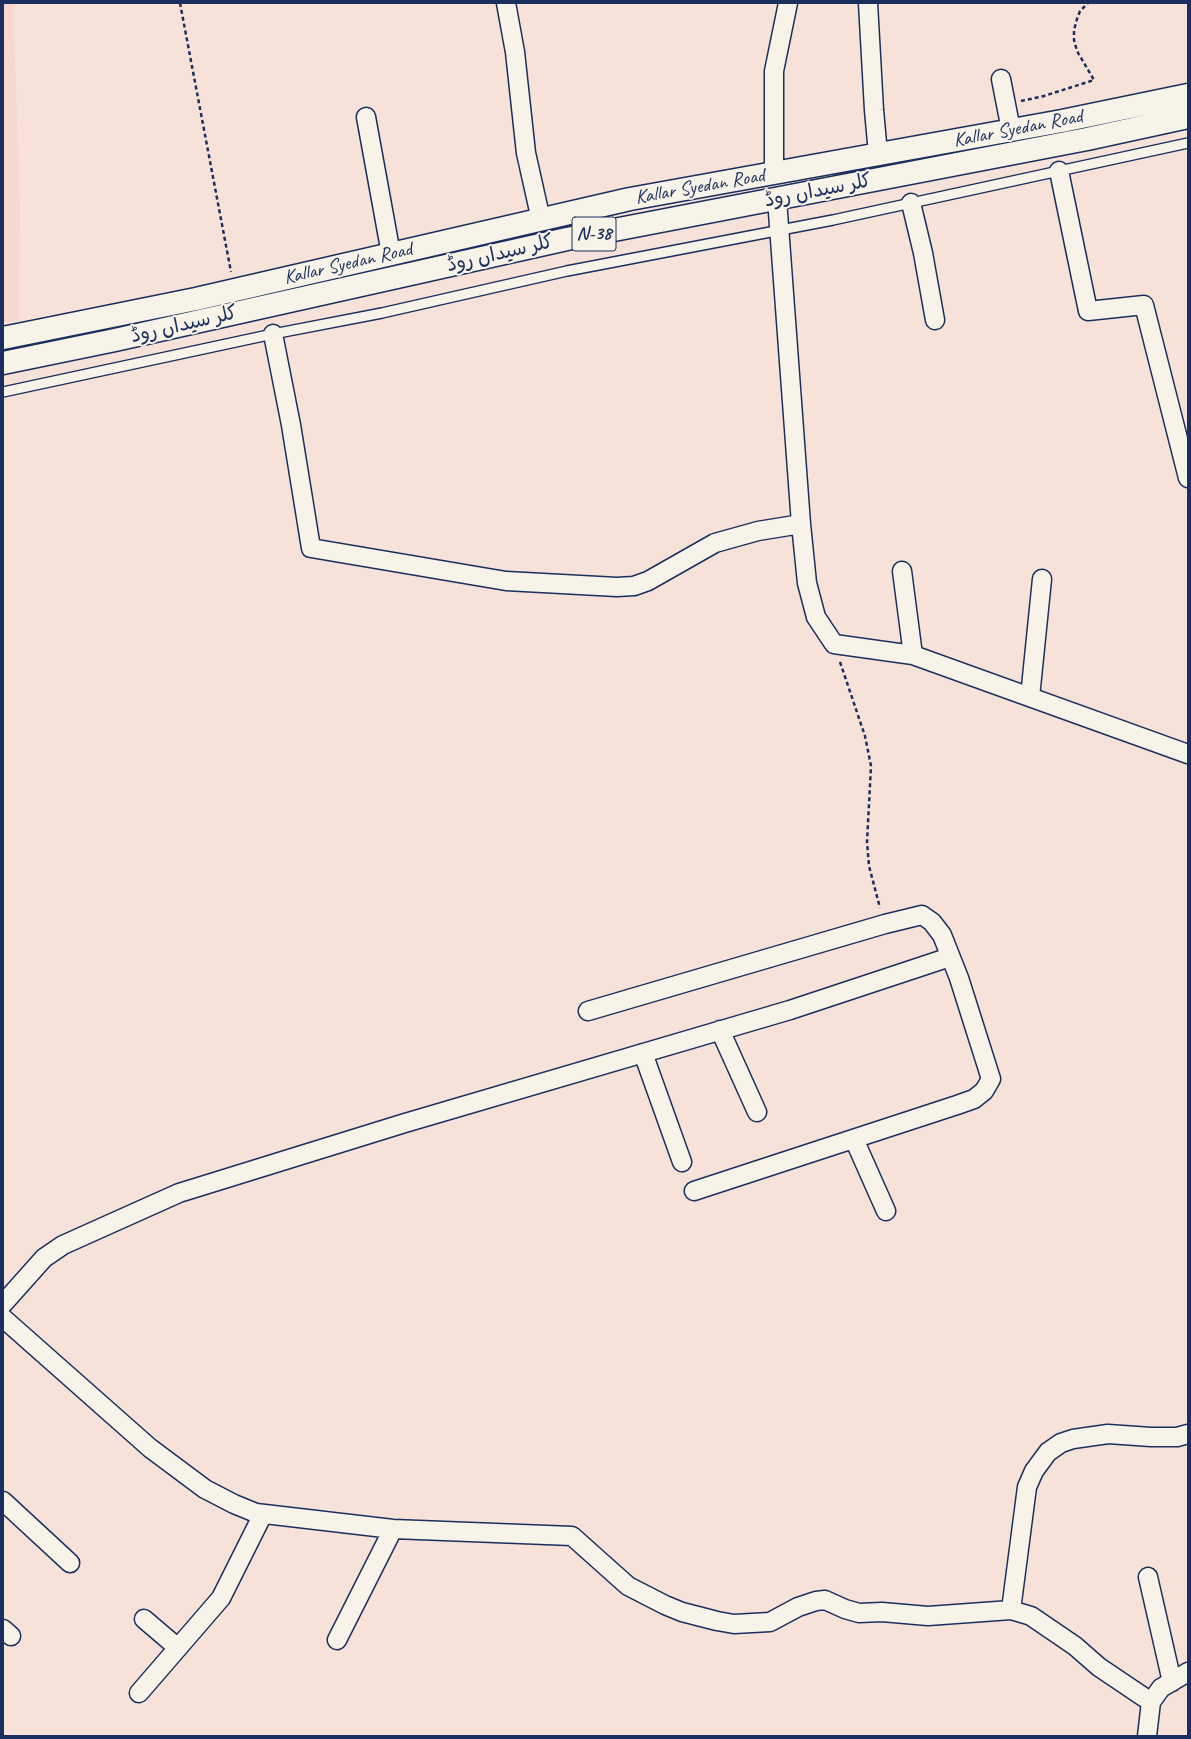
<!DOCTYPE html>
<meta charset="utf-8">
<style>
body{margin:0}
#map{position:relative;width:1191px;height:1739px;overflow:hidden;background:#f7e2d9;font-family:Caveat,sans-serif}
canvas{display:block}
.frame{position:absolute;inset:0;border:4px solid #1b2f5e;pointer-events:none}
</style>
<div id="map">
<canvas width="1191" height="1739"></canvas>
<div class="frame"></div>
</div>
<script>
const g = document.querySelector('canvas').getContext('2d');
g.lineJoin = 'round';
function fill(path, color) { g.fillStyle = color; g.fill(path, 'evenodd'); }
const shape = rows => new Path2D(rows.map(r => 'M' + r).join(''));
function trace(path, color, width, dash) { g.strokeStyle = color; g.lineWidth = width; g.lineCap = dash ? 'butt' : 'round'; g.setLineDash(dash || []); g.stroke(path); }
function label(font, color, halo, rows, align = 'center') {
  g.font = font + ' Caveat,"Playpen Sans Arabic",sans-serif'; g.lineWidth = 4; g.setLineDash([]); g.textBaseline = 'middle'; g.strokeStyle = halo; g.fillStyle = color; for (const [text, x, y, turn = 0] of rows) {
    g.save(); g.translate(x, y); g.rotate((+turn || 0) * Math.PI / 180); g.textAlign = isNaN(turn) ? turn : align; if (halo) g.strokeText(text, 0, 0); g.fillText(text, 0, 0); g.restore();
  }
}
fill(shape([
 [3,3,13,3,20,208,19,320,3,322]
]), '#f7d7ce');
const service = shape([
 [3,392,273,334,382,313,567,271,833,220,1188,143]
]);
const minor = shape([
 [506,3,515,52,526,153,541,220],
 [868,3,874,110,878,154],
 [1001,79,1011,130],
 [366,117,391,254],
 [1059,171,1088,311,1144,305,1188,478],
 [774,173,774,71,788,3],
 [777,199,801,524,807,583,816,617,834,644,913,655,1188,754],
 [911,203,923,253,935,320],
 [273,334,291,425,311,548,506,581,617,587,634,586,648,581,715,543,758,531,801,524],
 [902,571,913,655],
 [1030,697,1042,579],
 [588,1011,885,924,922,915,932,922,942,935,959,978,991,1079,984,1091,974,1099,957,1105,694,1191],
 [720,1030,757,1112],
 [643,1053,682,1162],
 [854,1139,886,1211],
 [3,1304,44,1258,63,1245,179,1193,405,1123,790,1010,950,957],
 [3,1318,150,1448,205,1489,234,1504,256,1513,393,1529,572,1536,628,1586,665,1605,682,1612,717,1621,734,1624,770,1622,798,1607,816,1601,825,1600,845,1609,859,1613,882,1612,928,1616,1011,1610,1031,1616,1075,1646,1099,1667,1151,1702],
 [3,1501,70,1563],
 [1148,1577,1172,1682],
 [1011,1610,1027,1487,1034,1471,1048,1452,1061,1443,1073,1439,1108,1434,1151,1437,1177,1437,1188,1434],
 [144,1619,178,1648],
 [3,1629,11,1636],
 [337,1640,393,1529],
 [139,1693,221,1598,263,1514],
 [1147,1736,1151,1702,1161,1688,1188,1672]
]);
const trunk = shape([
 [3,338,196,299,630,199,1062,121,1188,95],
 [3,363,115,340,567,239,1087,139,1188,117]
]);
trace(service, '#1b2f5e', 12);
trace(minor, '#1b2f5e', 21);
trace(trunk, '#1b2f5e', 25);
trace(shape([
 [180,3,231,272],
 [1021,101,1044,96,1094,80,1077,51,1074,40,1074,30,1077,19,1080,11,1088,3],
 [840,662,865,736,871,766,867,842,869,866,880,908]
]), '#1b2f5e', 2.5, [4, 3]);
trace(service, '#f7f3e8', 9);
trace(minor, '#f7f3e8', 18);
trace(trunk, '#f7f3e8', 22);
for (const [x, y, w] of [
 [594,234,44]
]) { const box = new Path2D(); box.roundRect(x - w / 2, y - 17, w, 34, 3); g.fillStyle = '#f7f3e8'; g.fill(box); trace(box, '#1b2f5e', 1); }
label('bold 19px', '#1b2f5e', null, [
 ["N-38",594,234]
]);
label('20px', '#1b2f5e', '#f7f3e8', [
 ["Kallar Syedan Road",1018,129,-11],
 ["Kallar Syedan Road",700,187,-10],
 ["کلر سیداں روڈ",818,191,-11],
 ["کلر سیداں روڈ",500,254,-13],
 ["Kallar Syedan Road",348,264,-13],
 ["کلر سیداں روڈ",184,325,-13]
]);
</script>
